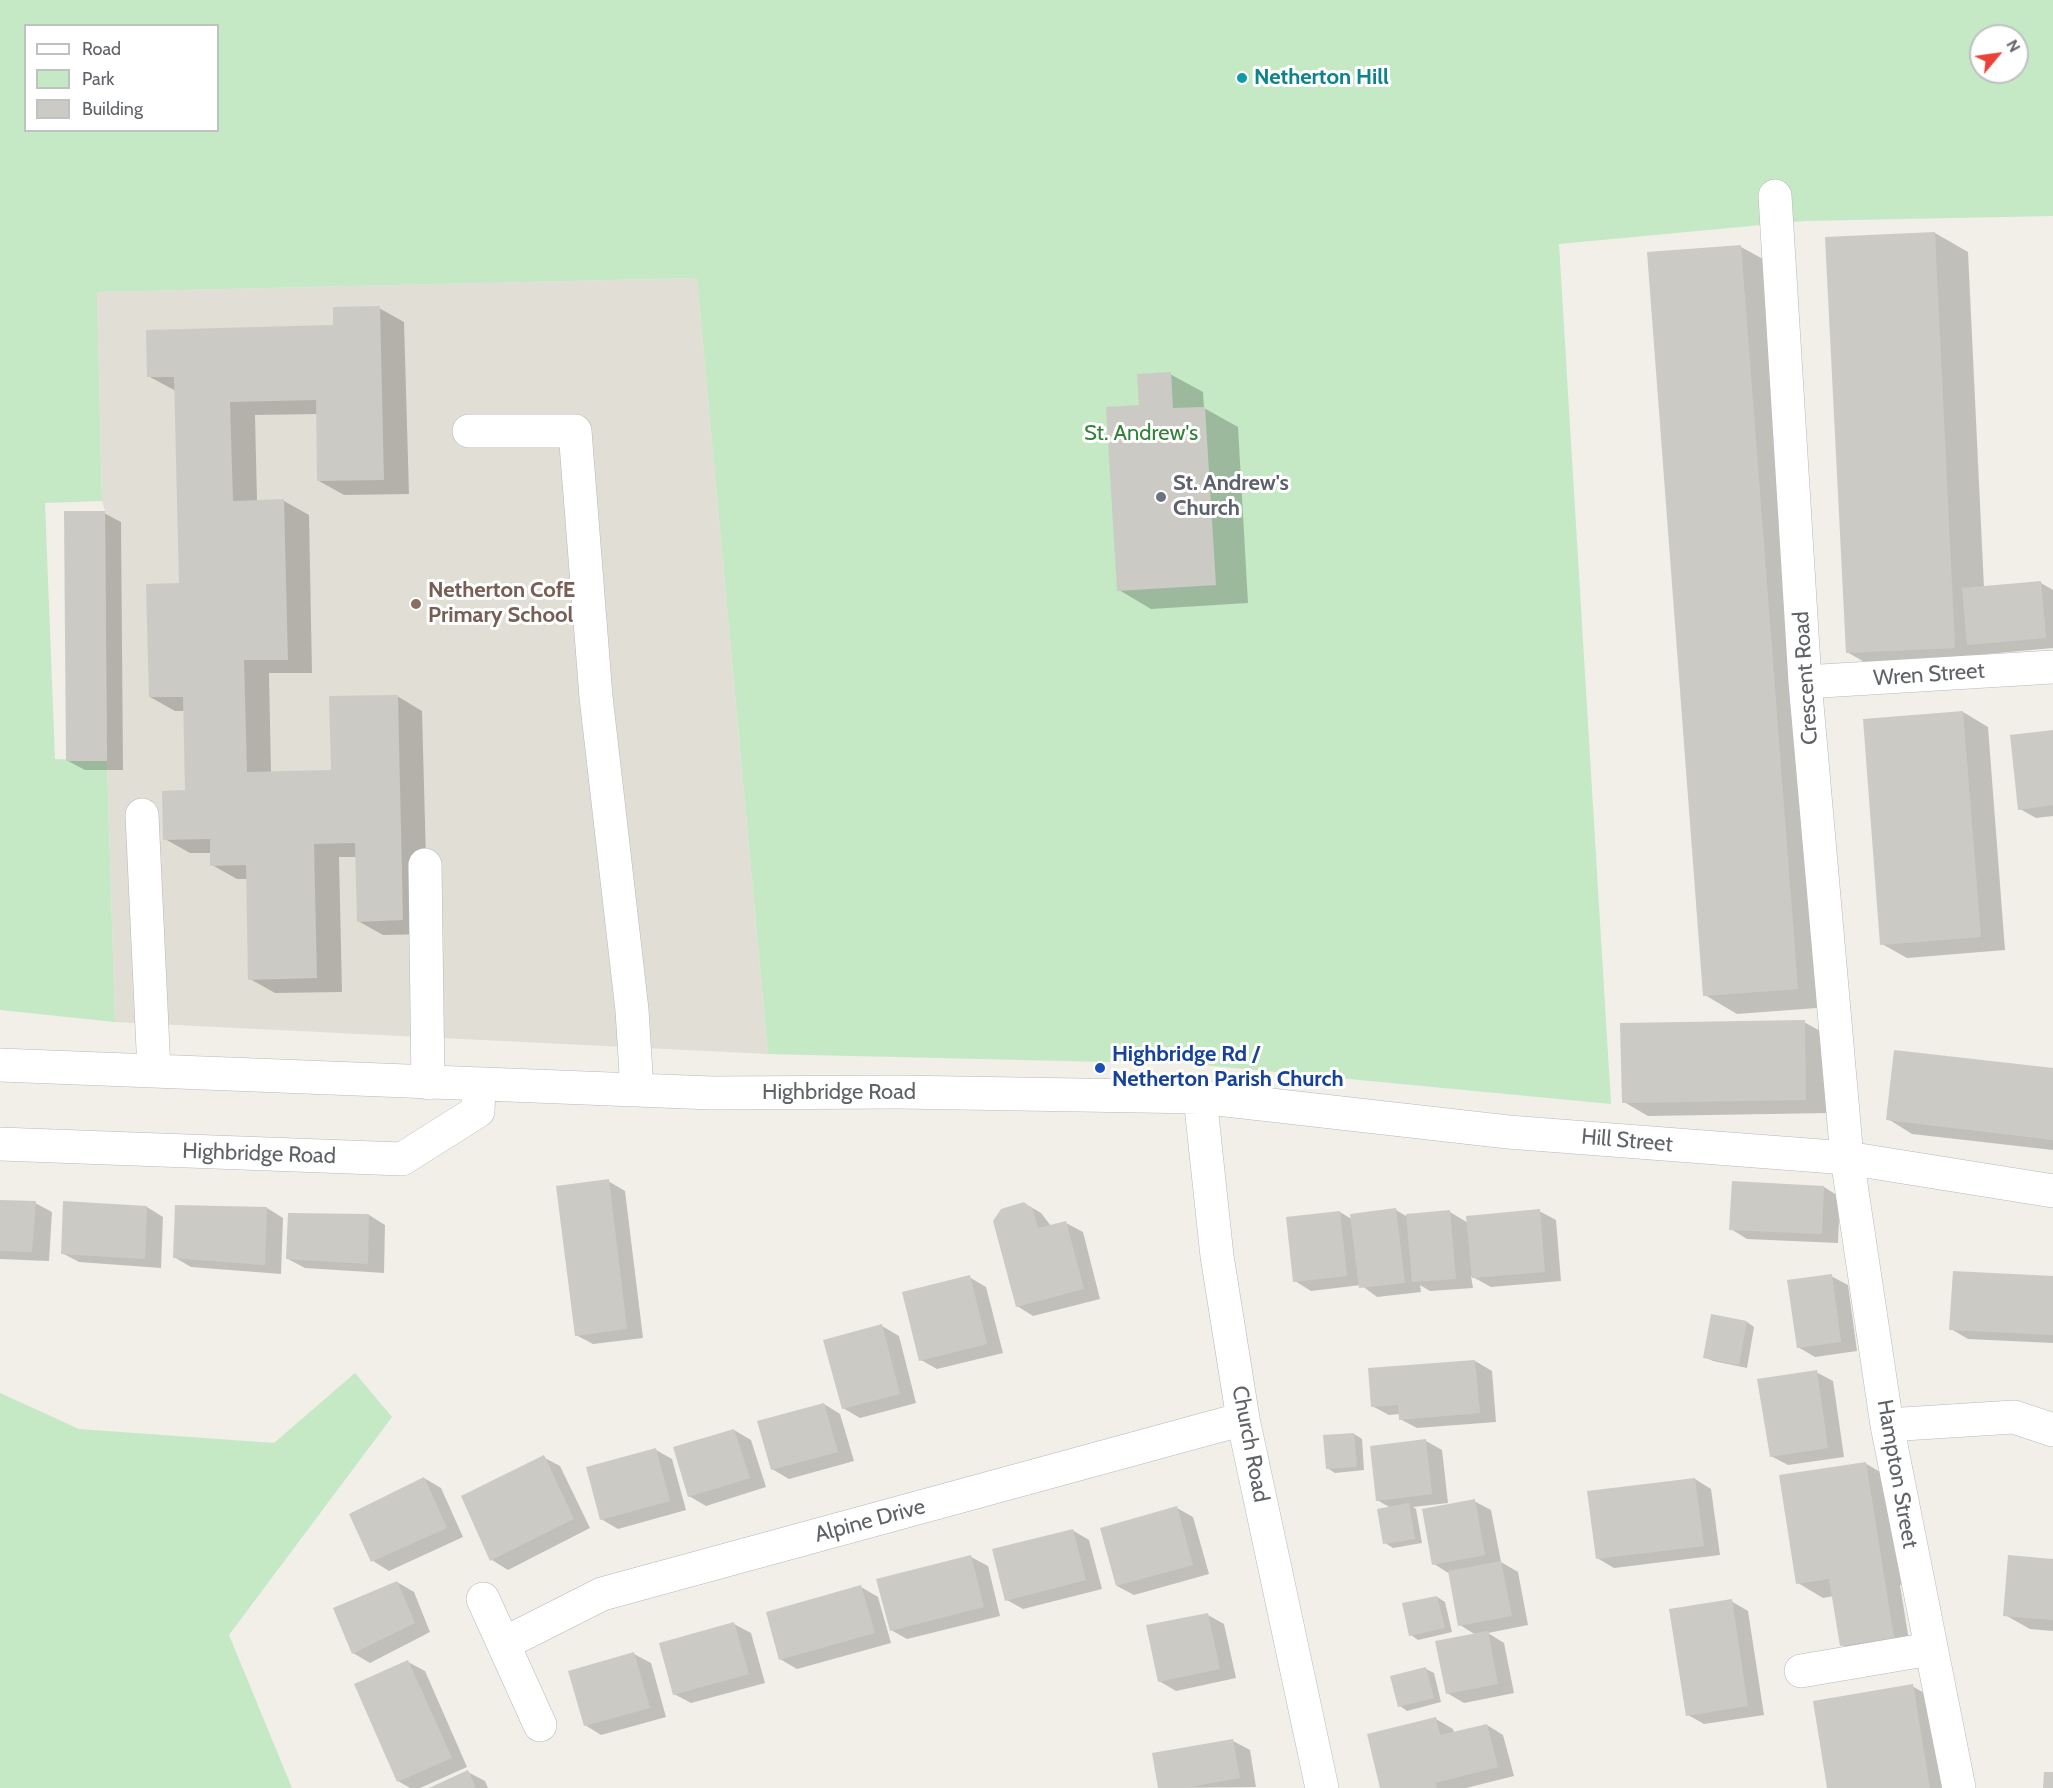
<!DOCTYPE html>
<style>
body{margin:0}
#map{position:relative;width:2053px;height:1788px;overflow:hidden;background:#f1efe8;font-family:Cabin,sans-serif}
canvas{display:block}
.legend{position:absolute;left:24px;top:24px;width:195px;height:108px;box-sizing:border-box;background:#fff;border:2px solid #bfc1c3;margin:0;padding:8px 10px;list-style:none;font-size:18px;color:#5f6368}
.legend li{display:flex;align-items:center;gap:12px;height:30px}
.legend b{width:30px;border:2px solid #bfc1c3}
.north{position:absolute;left:1969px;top:24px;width:60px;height:60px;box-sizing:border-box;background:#fff;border:2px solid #bfc1c3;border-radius:50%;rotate:61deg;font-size:16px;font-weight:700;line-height:24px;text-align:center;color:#5f6368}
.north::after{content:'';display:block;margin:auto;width:21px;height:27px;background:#ea4335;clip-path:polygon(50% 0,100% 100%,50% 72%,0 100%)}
</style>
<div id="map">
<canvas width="2053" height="1788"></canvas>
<ul class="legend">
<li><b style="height:8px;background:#fff"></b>Road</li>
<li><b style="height:16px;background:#c5e8c5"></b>Park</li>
<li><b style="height:16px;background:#cccac5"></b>Building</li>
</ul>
<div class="north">N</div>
</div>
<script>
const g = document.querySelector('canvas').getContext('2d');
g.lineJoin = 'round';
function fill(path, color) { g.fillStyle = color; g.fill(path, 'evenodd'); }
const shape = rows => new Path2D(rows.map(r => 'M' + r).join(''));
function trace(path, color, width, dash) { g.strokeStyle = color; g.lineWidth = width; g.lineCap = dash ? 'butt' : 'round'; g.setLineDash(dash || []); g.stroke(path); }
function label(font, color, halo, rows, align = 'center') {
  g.font = font + ' Cabin,sans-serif'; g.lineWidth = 6; g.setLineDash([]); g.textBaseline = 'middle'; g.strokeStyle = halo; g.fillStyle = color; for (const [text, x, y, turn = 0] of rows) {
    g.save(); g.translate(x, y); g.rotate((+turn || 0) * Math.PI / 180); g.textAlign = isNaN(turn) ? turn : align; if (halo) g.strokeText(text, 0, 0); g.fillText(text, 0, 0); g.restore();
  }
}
fill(shape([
 [697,278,768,1054,115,1022,107,761,105,511,102,501,97,292]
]), '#e1ded6');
fill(shape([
 [0,0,2053,0,2053,216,1804,221,1559,244,1611,1104,1192,1064,768,1054,697,278,97,292,102,501,45,503,55,759,107,761,115,1022,0,1010],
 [26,26,218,26,218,130,26,130],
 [1981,36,2017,36,2017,72,1981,72],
 [355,1373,392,1417,229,1635,292,1788,0,1788,0,1393,79,1429,274,1443]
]), '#c5e8c5');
fill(shape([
 [1935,233,1968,252,1984,588,2041,583,2053,590,2053,648,1987,654,1988,666,1880,671,1847,652],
 [1741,247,1774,265,1830,1007,1737,1014,1705,995],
 [379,308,404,322,409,494,344,495,319,481,318,414,255,415,257,501,284,501,309,515,312,673,269,673,271,772,332,771,397,696,422,711,428,934,383,935,358,921,357,857,339,857,342,992,275,993,250,979,248,879,237,879,212,865,212,853,190,853,165,839,187,791,185,711,175,711,150,697,180,585,176,391,148,376,335,327],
 [1170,374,1203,392,1204,408,1238,427,1248,603,1151,609,1119,590,1140,407],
 [104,513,121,522,123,770,85,770,68,761],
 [1963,712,1988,727,2005,950,1907,958,1882,944],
 [2053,732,2053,816,2036,818,2020,809],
 [1804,1022,1829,1036,1831,1113,1648,1116,1624,1102],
 [2053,1070,2053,1150,1912,1134,1888,1119],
 [608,1181,625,1191,643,1338,593,1344,576,1335],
 [1824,1187,1840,1197,1838,1243,1747,1239,1731,1229],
 [0,1201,35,1203,52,1212,49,1261,0,1259],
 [1024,1203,1041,1213,1051,1226,1066,1223,1083,1232,1100,1299,1033,1316,1017,1306],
 [147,1207,163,1217,161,1268,79,1262,62,1253],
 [267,1208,283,1218,281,1274,191,1267,174,1257],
 [1396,1210,1406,1216,1450,1212,1468,1223,1539,1211,1556,1220,1561,1281,1491,1287,1471,1276,1473,1288,1430,1291,1420,1285,1421,1292,1377,1297,1361,1285,1311,1291,1295,1281,1340,1212,1353,1220],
 [369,1215,385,1225,384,1273,305,1268,288,1259],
 [1831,1276,1848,1285,1857,1351,1815,1357,1798,1347],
 [969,1277,986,1287,1003,1353,937,1369,921,1360],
 [2053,1277,2053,1343,1968,1339,1951,1329],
 [1747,1322,1754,1327,1747,1368,1713,1361,1705,1357],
 [882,1326,899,1336,916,1403,860,1418,843,1408],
 [1475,1361,1492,1371,1496,1422,1417,1428,1400,1419,1400,1414,1389,1415,1372,1406],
 [1816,1372,1833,1381,1844,1457,1788,1465,1771,1456],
 [824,1404,840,1414,854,1461,789,1479,772,1469],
 [734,1430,751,1440,766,1487,706,1506,689,1496],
 [1354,1434,1362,1439,1364,1470,1335,1473,1327,1468],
 [1426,1441,1442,1450,1448,1503,1413,1507,1416,1509,1422,1543,1393,1548,1385,1543,1391,1508,1377,1500],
 [656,1450,672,1459,686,1510,618,1529,601,1519],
 [543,1457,560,1466,590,1528,508,1570,492,1560,463,1497],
 [1865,1463,1890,1478,1907,1584,1900,1585,1910,1647,1858,1655,1842,1645,1834,1596,1823,1598,1798,1583],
 [424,1478,441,1488,463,1537,389,1571,373,1561],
 [1695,1479,1711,1489,1720,1555,1614,1568,1597,1558],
 [1474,1501,1491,1510,1501,1562,1518,1572,1528,1625,1488,1633,1504,1643,1514,1693,1464,1703,1447,1693,1476,1635,1460,1625,1450,1574,1434,1564],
 [1177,1508,1193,1517,1209,1574,1134,1595,1117,1586],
 [1072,1530,1089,1540,1102,1589,1023,1609,1007,1600],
 [971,1557,988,1566,1000,1616,907,1639,891,1630],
 [2053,1561,2053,1631,2030,1629,2005,1615],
 [397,1582,414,1592,430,1632,370,1663,353,1653],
 [861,1587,878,1597,891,1643,797,1669,780,1659],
 [1437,1597,1445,1602,1452,1632,1418,1640,1411,1635],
 [1731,1601,1748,1611,1764,1715,1704,1724,1688,1715],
 [1208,1615,1224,1624,1236,1678,1176,1691,1159,1681],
 [734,1624,751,1633,765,1683,691,1703,674,1694],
 [634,1654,651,1663,666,1717,601,1735,585,1725],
 [408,1662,425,1671,467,1767,420,1788,410,1788,398,1781],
 [1426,1669,1434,1673,1441,1702,1407,1711,1400,1706],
 [1912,1686,1945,1705,1959,1788,1829,1788],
 [1436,1719,1453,1729,1454,1733,1487,1725,1503,1735,1514,1776,1466,1788,1381,1788],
 [1233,1741,1250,1750,1256,1787,1159,1788],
 [468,1772,485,1781,488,1788,432,1788]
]), '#0003');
fill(shape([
 [1935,232,1955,648,1846,653,1825,237],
 [1741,245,1798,989,1703,996,1647,252],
 [380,306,384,480,317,481,316,400,230,402,233,501,284,499,288,660,244,660,247,772,331,770,329,696,398,695,403,920,357,922,355,843,314,844,317,978,248,980,246,865,210,866,210,839,163,840,162,791,185,790,183,697,149,697,146,584,179,583,174,377,147,377,146,330,333,325,333,307],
 [1171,372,1173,408,1205,407,1216,585,1117,591,1106,407,1139,405,1137,374],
 [64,511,105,511,107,761,66,761],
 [2041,581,2046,638,1967,645,1962,588],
 [1963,711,1981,937,1880,945,1863,719],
 [2053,730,2053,805,2018,810,2010,735],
 [1805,1020,1806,1100,1622,1103,1620,1023],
 [1894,1050,2053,1068,2053,1140,1886,1120],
 [609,1179,627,1329,575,1336,556,1186],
 [1732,1181,1824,1186,1822,1234,1729,1230],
 [0,1200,36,1201,32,1252,0,1251],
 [63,1201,147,1206,145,1259,61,1254],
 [1024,1202,1033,1210,1038,1228,1066,1221,1084,1289,1016,1307,993,1221,1001,1209],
 [175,1205,267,1207,265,1265,173,1258],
 [1396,1208,1405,1283,1359,1288,1350,1214],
 [1540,1209,1545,1272,1472,1278,1466,1216],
 [1450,1210,1456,1279,1412,1282,1406,1214],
 [1340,1211,1347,1276,1293,1282,1286,1217],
 [288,1213,369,1214,368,1264,286,1259],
 [1953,1271,2053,1276,2053,1335,1949,1330],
 [1832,1274,1841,1342,1797,1348,1787,1280],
 [970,1275,987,1344,919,1361,902,1292],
 [1711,1314,1747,1321,1739,1365,1703,1358],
 [882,1324,900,1394,842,1409,823,1340],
 [1475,1360,1480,1413,1399,1420,1398,1405,1371,1407,1368,1368],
 [1817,1370,1828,1448,1770,1457,1757,1379],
 [824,1403,838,1452,771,1470,757,1421],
 [734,1429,750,1478,688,1497,673,1447],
 [1354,1433,1357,1467,1326,1469,1323,1435],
 [1426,1439,1432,1494,1376,1501,1370,1446],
 [656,1448,670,1501,600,1520,586,1467],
 [544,1455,574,1519,490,1561,461,1496],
 [1866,1462,1894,1638,1840,1646,1829,1579,1796,1584,1779,1475],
 [424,1477,447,1528,371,1562,349,1514],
 [1695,1478,1704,1546,1596,1559,1587,1491],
 [1475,1499,1485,1555,1432,1565,1422,1509],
 [1409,1503,1415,1539,1383,1544,1377,1509],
 [1177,1506,1193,1565,1116,1586,1100,1528],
 [1073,1529,1086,1580,1005,1601,992,1549],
 [971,1555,984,1607,890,1631,876,1579],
 [2008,1555,2053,1559,2053,1620,2003,1616],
 [1501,1561,1512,1616,1458,1626,1448,1571],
 [397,1581,415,1623,352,1654,333,1608],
 [861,1585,875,1633,779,1660,766,1612],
 [1437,1596,1445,1628,1409,1636,1402,1603],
 [1732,1599,1748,1706,1686,1716,1669,1609],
 [1208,1613,1220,1669,1158,1682,1146,1625],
 [734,1622,749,1674,673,1695,659,1643],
 [1488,1631,1498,1684,1446,1694,1435,1641],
 [634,1652,650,1708,584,1726,568,1671],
 [408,1660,452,1758,397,1782,354,1684],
 [1426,1667,1434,1698,1398,1707,1390,1676],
 [1913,1684,1930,1788,1827,1788,1813,1701],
 [1436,1717,1440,1735,1487,1724,1498,1767,1435,1783,1437,1788,1380,1788,1367,1734],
 [1233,1739,1240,1778,1184,1788,1158,1788,1152,1753],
 [468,1770,476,1788,429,1788],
 [2044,1772,2053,1772,2053,1788,2043,1788]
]), '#cccac5');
const minor = shape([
 [1775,196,1805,682,1847,1158,1887,1425,1959,1788],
 [469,431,575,431,596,697,632,1010,637,1090],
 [1805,682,2053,667],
 [142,815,154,1071],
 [425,865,428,1083],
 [0,1065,712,1093,898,1092,1200,1097,1508,1132,1847,1158,2053,1191],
 [1200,1097,1217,1256,1243,1419,1322,1788],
 [0,1144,402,1159,478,1111,479,1086],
 [1887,1425,2014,1417,2053,1430],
 [483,1599,540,1725],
 [505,1643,602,1594,1243,1419],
 [1801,1671,1930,1649]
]);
trace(minor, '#b5b8bc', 34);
trace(minor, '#fff', 33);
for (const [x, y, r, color] of [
 [1242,78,6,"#0f9aa8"],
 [1161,497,6,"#6b7280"],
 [416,604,6,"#8d6e63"],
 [1100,1068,6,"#1a4fb4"]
]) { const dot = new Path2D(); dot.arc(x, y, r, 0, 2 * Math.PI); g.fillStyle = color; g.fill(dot); trace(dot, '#fff', 2); }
label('bold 22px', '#0d838f', '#fff', [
 ["Netherton Hill",1254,78]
], 'left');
label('22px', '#348238', '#fff', [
 ["St. Andrew's",1141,434]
]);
label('bold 22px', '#5b616d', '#fff', [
 ["St. Andrew's",1173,484],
 ["Church",1173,509]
], 'left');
label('bold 22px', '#785e54', '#fff', [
 ["Netherton CofE",428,591],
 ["Primary School",428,616]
], 'left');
label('22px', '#5f6368', '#fff', [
 ["Wren Street",1929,675,-4],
 ["Crescent Road",1806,678,-94],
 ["Highbridge Road",839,1093],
 ["Hill Street",1627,1141,5],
 ["Highbridge Road",259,1154,2],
 ["Church Road",1250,1444,79],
 ["Hampton Street",1897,1474,80],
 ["Alpine Drive",870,1521,-15]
]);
label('bold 22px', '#164399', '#fff', [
 ["Highbridge Rd /",1112,1055],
 ["Netherton Parish Church",1112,1080]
], 'left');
</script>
